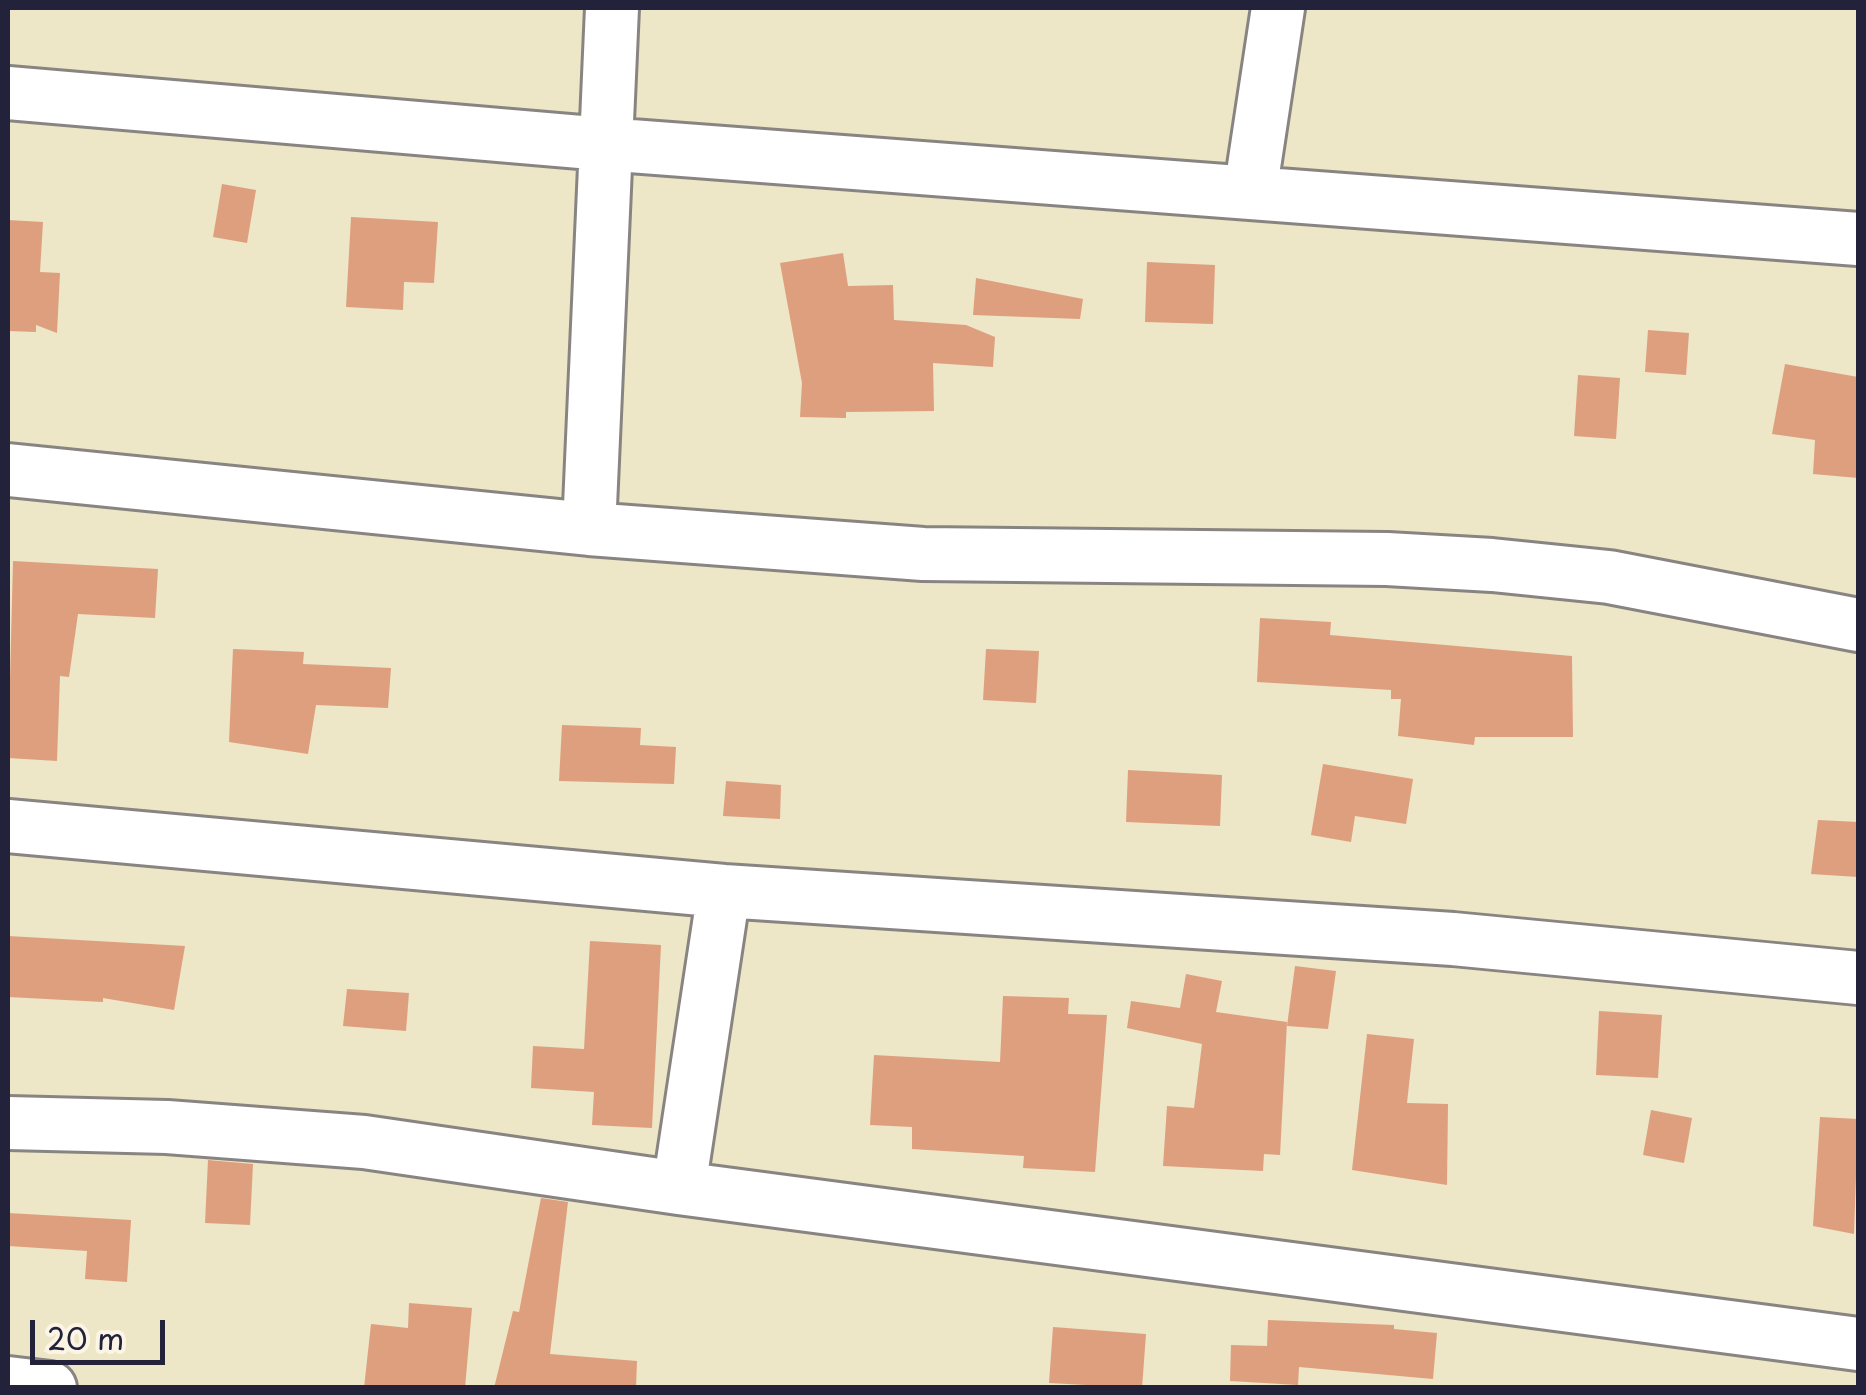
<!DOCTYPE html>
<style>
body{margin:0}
#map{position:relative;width:1866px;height:1395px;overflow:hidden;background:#ede6c7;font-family:"Playpen Sans",sans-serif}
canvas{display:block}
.frame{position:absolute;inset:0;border:10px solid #22223b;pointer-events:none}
.scale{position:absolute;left:30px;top:1320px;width:135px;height:45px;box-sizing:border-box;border:5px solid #22223b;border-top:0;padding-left:12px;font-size:30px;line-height:35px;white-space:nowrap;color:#22223b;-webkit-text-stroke:8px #fcf5e5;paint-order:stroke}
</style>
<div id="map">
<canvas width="1866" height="1395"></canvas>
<div class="frame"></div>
<div class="scale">20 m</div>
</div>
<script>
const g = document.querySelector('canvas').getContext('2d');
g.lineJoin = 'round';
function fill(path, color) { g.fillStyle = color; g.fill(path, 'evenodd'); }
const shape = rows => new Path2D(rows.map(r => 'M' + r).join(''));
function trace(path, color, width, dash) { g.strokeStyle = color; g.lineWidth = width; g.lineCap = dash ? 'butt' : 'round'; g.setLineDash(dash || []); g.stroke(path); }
fill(shape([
 [222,184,256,190,247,243,213,237],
 [351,217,438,222,434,283,404,282,403,310,346,307],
 [8,220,43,222,40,272,60,273,57,333,36,325,36,332,8,331],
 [843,253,848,286,893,285,894,320,966,325,995,337,993,367,933,363,934,411,846,412,846,418,800,417,802,383,780,263],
 [1147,262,1215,265,1213,324,1145,322],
 [976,278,1083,299,1080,319,973,315],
 [1648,330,1689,333,1686,375,1645,372],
 [1785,364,1858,377,1858,478,1813,474,1815,440,1772,434],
 [1578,375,1620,378,1616,439,1574,436],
 [13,561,158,569,155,618,78,614,69,677,60,676,57,761,8,758],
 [1260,618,1331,622,1330,635,1572,656,1573,737,1475,737,1474,745,1398,736,1401,699,1391,699,1391,690,1257,682],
 [233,649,304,652,303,664,391,668,388,708,316,705,308,754,229,742],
 [986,649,1039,651,1036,703,983,700],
 [562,725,641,728,640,745,676,747,674,784,559,781],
 [1323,764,1413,779,1406,824,1355,816,1351,842,1311,835],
 [1128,770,1222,775,1220,826,1126,822],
 [726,781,781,785,780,819,723,816],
 [1818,820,1858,822,1858,877,1811,874],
 [8,936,185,946,174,1010,103,998,103,1002,8,997],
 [590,941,661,945,652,1128,592,1125,594,1092,531,1088,533,1046,584,1049],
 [1295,966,1336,971,1328,1029,1287,1026],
 [1186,974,1222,981,1216,1012,1287,1022,1280,1155,1264,1154,1263,1171,1163,1166,1167,1106,1194,1108,1202,1044,1127,1028,1131,1001,1180,1008],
 [347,989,409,993,406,1031,343,1026],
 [1003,996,1069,998,1068,1014,1107,1015,1095,1172,1023,1168,1024,1156,912,1149,912,1127,870,1125,874,1055,1000,1062],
 [1599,1011,1662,1015,1658,1078,1596,1075],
 [1367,1034,1414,1039,1407,1103,1448,1104,1447,1185,1352,1170],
 [1651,1110,1692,1118,1684,1163,1643,1155],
 [1820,1117,1858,1119,1854,1234,1813,1226],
 [208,1160,253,1164,250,1225,205,1223],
 [541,1198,568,1202,550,1354,637,1361,636,1388,494,1388,513,1311,519,1312],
 [8,1213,131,1220,127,1282,85,1279,87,1251,8,1246],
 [409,1303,472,1308,465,1388,364,1388,371,1324,408,1328],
 [1268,1320,1394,1325,1394,1329,1437,1333,1433,1379,1299,1367,1298,1385,1230,1381,1231,1345,1267,1346],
 [1053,1327,1146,1334,1142,1388,1049,1383]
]), '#de9f7f');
const minor = shape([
 [8,93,604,144,1858,239],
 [1250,193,1278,8],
 [8,470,589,529,923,554,1387,559,1492,565,1609,577,1858,625],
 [589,529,612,8],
 [8,826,724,891,1453,939,1858,978],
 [8,1123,167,1127,364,1142,679,1188,1858,1344],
 [679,1188,724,891],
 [8,1383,50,1388]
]);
trace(minor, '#888481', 58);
trace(minor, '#fff', 52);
</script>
